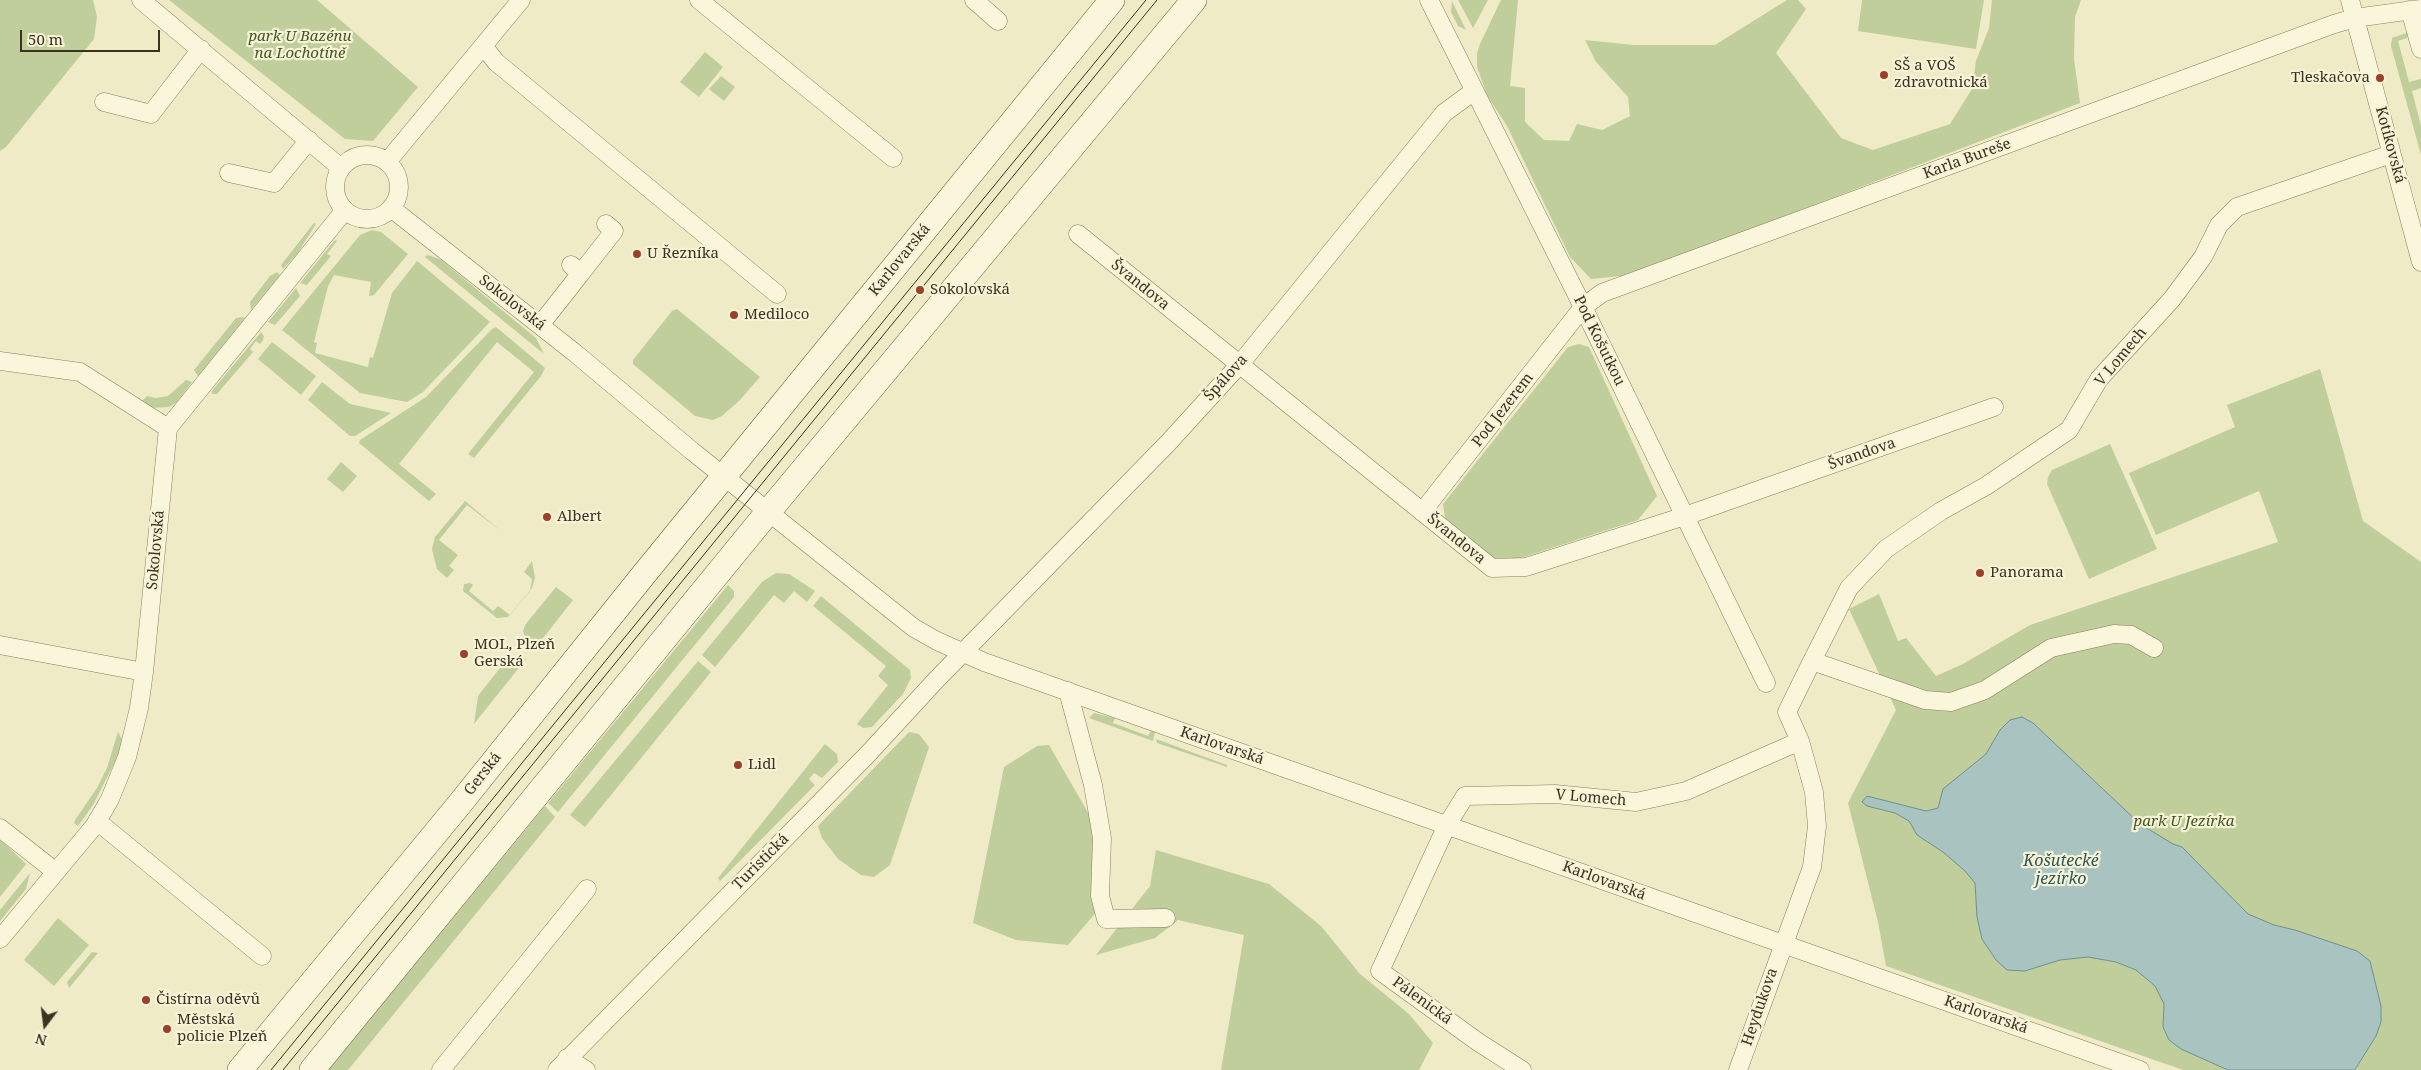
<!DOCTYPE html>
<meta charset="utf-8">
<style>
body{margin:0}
#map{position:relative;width:2421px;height:1070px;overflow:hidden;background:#efebc7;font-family:"Noto Serif",serif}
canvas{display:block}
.north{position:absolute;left:20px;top:1000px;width:50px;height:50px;-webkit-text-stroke:4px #f6f3d7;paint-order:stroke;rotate:195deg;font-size:14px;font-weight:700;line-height:20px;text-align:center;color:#3c3220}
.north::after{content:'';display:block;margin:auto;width:18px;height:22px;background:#3c3220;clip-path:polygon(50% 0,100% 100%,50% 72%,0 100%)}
.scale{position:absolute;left:20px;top:30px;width:140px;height:22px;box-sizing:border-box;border:2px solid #3c3220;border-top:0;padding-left:6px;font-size:15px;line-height:18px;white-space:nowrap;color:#3c3220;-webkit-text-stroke:4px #f6f3d7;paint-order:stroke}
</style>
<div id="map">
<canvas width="2421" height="1070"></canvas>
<div class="north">N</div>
<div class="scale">50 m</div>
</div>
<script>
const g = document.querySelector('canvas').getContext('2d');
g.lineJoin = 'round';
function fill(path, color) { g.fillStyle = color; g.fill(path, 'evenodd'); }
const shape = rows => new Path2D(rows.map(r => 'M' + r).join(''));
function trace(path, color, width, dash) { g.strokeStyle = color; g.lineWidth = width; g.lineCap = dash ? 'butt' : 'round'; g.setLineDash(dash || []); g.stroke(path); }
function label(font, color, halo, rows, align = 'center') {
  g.font = font + ' "Noto Serif",serif'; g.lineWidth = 4.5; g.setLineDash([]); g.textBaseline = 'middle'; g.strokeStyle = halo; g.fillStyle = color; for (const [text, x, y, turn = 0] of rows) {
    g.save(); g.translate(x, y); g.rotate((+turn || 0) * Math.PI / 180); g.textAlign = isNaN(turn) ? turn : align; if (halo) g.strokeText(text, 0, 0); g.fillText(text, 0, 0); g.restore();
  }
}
fill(shape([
 [0,0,93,0,97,17,94,39,6,147,0,151],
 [169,0,317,0,418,87,373,141,345,139],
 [1458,0,1488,0,1473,28],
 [1501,0,1518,0,1510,86,1525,88,1525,122,1544,140,1569,141,1577,124,1602,130,1630,116,1628,97,1596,62,1585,40,1633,45,1715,45,1787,0,1798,0,1806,9,1776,53,1841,138,1873,150,1950,124,1972,89,1976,61,1989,28,1992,0,2081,0,2075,17,2074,59,2080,103,1631,275,1591,279,1570,257,1507,126,1487,95,1477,67,1477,53,1480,44],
 [1862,0,1984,0,1976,49,1858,31],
 [1452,1,1466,30,1458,26,1451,12],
 [2409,32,2407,38,2398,41,2409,82,2421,79,2421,88,2412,91,2421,126,2421,155,2391,46,2392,38],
 [705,52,723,67,699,97,680,82],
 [721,76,735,87,724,101,709,89],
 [314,223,316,224,297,254,283,269,281,265],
 [372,230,381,232,408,254,374,295,369,296,371,282,334,275,328,286,314,342,317,343,315,353,368,367,370,357,373,358,392,293,417,261,490,322,423,392,407,402,360,393,282,330,360,235],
 [335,240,337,241,327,254,331,256,307,285,300,283],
 [427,255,440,259,536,338,544,354,425,257],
 [277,272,280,275,251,310,250,302,270,276],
 [296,288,300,296,275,325,268,322],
 [677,309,760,377,740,400,722,416,713,420,695,416,633,364,633,360,672,311],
 [242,317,245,318,198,376,194,370,236,318],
 [496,327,545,368,541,376,474,458,468,454,534,372,497,342,399,464,436,494,429,501,359,443,360,440,426,397,492,329],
 [261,332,264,336,263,340,260,344,256,341,250,349,253,352,217,394,213,394,211,392],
 [272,342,316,376,301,395,258,359],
 [1579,344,1589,347,1657,496,1638,520,1521,558,1493,558,1445,518,1443,504,1568,347],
 [2320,369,2363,521,2421,562,2421,1070,2183,1070,1886,966,1878,922,1848,803,1896,710,1849,609,1879,594,1898,641,1906,638,1936,676,1963,664,2030,625,2278,542,2259,491,2156,535,2129,473,2235,427,2227,405],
 [186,380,192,382,176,403,169,407,151,408,141,402,147,396,156,398,168,396],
 [322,382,350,404,391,413,355,436,350,436,308,400],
 [2110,444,2157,549,2089,579,2047,484,2048,477,2052,470],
 [341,462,357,476,343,492,327,479],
 [465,501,501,531,467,505,439,540,458,555,449,566,454,570,447,578,437,569,432,549,435,537],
 [532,561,535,578,532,588,508,617,497,618,463,591,464,584,470,583,473,585,469,591,493,611,498,606,510,615,530,591,532,579,524,572],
 [776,573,789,574,815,591,807,602,794,591,784,603,774,595,715,667,702,655,762,582],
 [728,585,734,591,734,597,558,812,548,803],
 [556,587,573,600,540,642,526,640,523,631,525,625],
 [821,596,910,670,911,678,903,694,872,727,863,728,857,724,888,685,878,676,886,666,813,606],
 [526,659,474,724,478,696,500,668,513,660],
 [698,661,711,672,585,827,570,815],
 [1094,713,1115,718,1113,723,1148,736,1151,731,1155,732,1153,741,1089,718],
 [118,732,123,741,120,752,93,805,78,826,74,823,75,820,97,788,107,768],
 [909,732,919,734,929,747,890,865,874,877,861,875,838,859,822,838,818,826],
 [1156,739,1227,765,1227,767,1157,743],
 [825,744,837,754,838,762,822,778,814,773,809,779,815,785,720,881,718,878],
 [1049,745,1094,823,1099,909,1068,945,1016,940,973,923,1004,767,1037,746],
 [545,806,555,817,348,1070,328,1070],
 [0,839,26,864,0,897],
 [1156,850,1269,884,1321,926,1360,974,1409,1014,1433,1043,1419,1070,1221,1070,1244,935,1178,920,1155,938,1096,955,1150,886],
 [30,873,26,889,0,921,0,910],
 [58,918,89,945,54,986,24,960],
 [92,952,98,953,69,988,67,982]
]), '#bfce9b');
const water = shape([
 [2022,717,2033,723,2140,824,2173,844,2182,847,2248,914,2274,925,2295,930,2357,951,2370,961,2381,1006,2381,1022,2376,1036,2356,1068,2354,1070,2228,1070,2181,1049,2169,1040,2163,1027,2164,1004,2155,986,2136,970,2116,962,2088,957,2060,960,2025,971,2007,970,1996,960,1982,939,1977,917,1975,883,1965,871,1943,852,1917,835,1909,821,1895,813,1867,806,1862,802,1867,796,1926,811,1938,808,1943,789,1986,754,2000,730,2010,720,2022,717]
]);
fill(water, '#a8c3c0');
trace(water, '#6f9290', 1);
const street = shape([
 [141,0,341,168],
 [699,0,893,158],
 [974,0,998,21],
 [1429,0,1583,307,1766,683],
 [2350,0,2421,262],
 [2410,10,2421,49],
 [484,47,496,62,777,294],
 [104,102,151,114,201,49],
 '335 187a32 32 0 1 1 64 0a32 32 0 1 1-64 0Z',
 [387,162,521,0],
 [229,173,274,183,309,140],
 [391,208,575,353,692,451,914,628,937,641,984,662,2140,1070],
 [1078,234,1492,568,1526,567,1685,516,1994,407],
 [581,273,614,231,606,224],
 [540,325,581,273,571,265],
 [0,361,80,372,168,428],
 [1422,512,1583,307,1602,293,2334,24,2355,18,2421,9],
 [0,645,144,672],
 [1812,661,1849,588,1886,549,1941,511,1986,486,2069,430,2099,379,2172,299,2203,257,2219,225,2237,207,2391,154],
 [1068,691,1093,785,1102,838,1100,896,1106,919,1166,918],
 [97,821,262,956],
 [0,828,56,872],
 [0,939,95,825,110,799,127,757,139,708,144,672,168,428,345,210],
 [567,1058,586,1070],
 [441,1070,587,889],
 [557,1070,867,755,937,679,1168,443,1240,364,1444,113,1474,91],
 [1522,1070,1478,1042,1380,971,1447,825,1465,796,1555,794,1636,802,1686,791,1800,741],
 [1738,1070,1812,867,1817,826,1814,792,1800,741,1787,712,1812,661,1925,700,1951,702,1985,690,2051,648,2114,634,2131,635,2154,648]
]);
const secondary = shape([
 [240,1070,458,806,645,573,1112,0],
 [312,1070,768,512,1194,0]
]);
trace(street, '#8c7e5c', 19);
trace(secondary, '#6e5f3f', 26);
trace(street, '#f9f6db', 18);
trace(secondary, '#f9f6db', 25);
trace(shape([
 [271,1070,1146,0],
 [283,1070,1157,0]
]), '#3c3220', 1);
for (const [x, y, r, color] of [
 [1884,75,5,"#9c3f2b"],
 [2380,78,5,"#9c3f2b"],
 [637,254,5,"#9c3f2b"],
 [920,290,5,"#9c3f2b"],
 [734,315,5,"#9c3f2b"],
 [547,517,5,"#9c3f2b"],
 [1980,573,5,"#9c3f2b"],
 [464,654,5,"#9c3f2b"],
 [738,765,5,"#9c3f2b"],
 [146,1000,5,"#9c3f2b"],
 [167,1029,5,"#9c3f2b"]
]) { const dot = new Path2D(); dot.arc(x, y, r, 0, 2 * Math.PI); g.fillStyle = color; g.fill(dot); trace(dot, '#f6f3d7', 2); }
label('italic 15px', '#435826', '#f6f3d7', [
 ["park U Bazénu",300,37],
 ["na Lochotíně",300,54],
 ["park U Jezírka",2184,822]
]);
label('15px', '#3c3220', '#f6f3d7', [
 ["SŠ a VOŠ",1894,66],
 ["zdravotnická",1894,83],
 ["Tleskačova",2370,78,"right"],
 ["U Řezníka",647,254],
 ["Sokolovská",930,290],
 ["Mediloco",744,315],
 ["Albert",557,517],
 ["Panorama",1990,573],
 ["MOL, Plzeň",474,645],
 ["Gerská",474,662],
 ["Lidl",748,765],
 ["Čistírna oděvů",156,1000],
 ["Městská",177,1020],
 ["policie Plzeň",177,1037]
], 'left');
label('15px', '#3c3220', '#f6f3d7', [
 ["Kotíkovská",2390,145,75],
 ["Karla Bureše",1967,159,-20],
 ["Karlovarská",900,260,-51],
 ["Švandova",1140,285,39],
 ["Sokolovská",512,303,38],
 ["Pod Košutkou",1599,341,64],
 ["V Lomech",2121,357,-50],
 ["Špálova",1226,378,-48],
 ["Pod Jezerem",1503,410,-52],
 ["Švandova",1862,454,-19],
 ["Švandova",1456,539,39],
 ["Sokolovská",156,550,-85],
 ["Karlovarská",1222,746,19],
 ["Gerská",483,774,-52],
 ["V Lomech",1591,798,5],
 ["Turistická",761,862,-45],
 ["Karlovarská",1604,881,20],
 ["Pálenická",1422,1001,36],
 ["Heydukova",1760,1007,-71],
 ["Karlovarská",1986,1015,19]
]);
label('italic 16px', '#2f565c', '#f6f3d7', [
 ["Košutecké",2061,861],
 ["jezírko",2061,879]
]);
</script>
